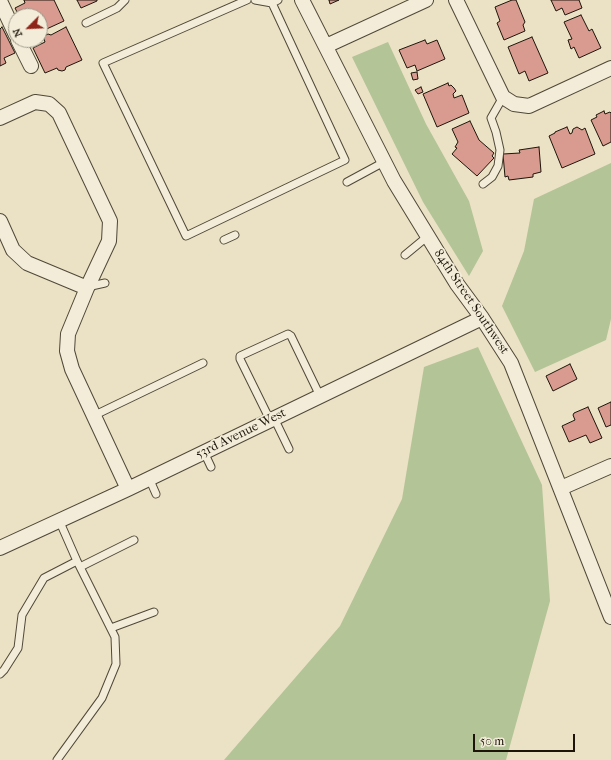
<!DOCTYPE html>
<style>
body{margin:0}
#map{position:relative;width:611px;height:760px;overflow:hidden;background:#ebe1c4;font-family:"IM FELL French Canon",serif}
canvas{display:block}
.north{position:absolute;left:8px;top:8px;width:40px;height:40px;box-sizing:border-box;background:#f2ecd9;border:1px solid #9d9686;border-radius:50%;rotate:246deg;font-size:11px;font-weight:700;line-height:16px;text-align:center;color:#1d150a}
.north::after{content:'';display:block;margin:auto;width:14px;height:18px;background:#8f2418;clip-path:polygon(50% 0,100% 100%,50% 72%,0 100%)}
.scale{position:absolute;left:473px;top:734px;width:102px;height:18px;box-sizing:border-box;border:2px solid #1d150a;border-top:0;padding-left:5px;font-size:12px;line-height:14px;white-space:nowrap;color:#1d150a;-webkit-text-stroke:3px #f2ecd9;paint-order:stroke}
</style>
<div id="map">
<canvas width="611" height="760"></canvas>
<div class="north">N</div>
<div class="scale">50 m</div>
</div>
<script>
const g = document.querySelector('canvas').getContext('2d');
g.lineJoin = 'round';
function fill(path, color) { g.fillStyle = color; g.fill(path, 'evenodd'); }
const shape = rows => new Path2D(rows.map(r => 'M' + r).join(''));
function trace(path, color, width, dash) { g.strokeStyle = color; g.lineWidth = width; g.lineCap = dash ? 'butt' : 'round'; g.setLineDash(dash || []); g.stroke(path); }
function label(font, color, halo, rows, align = 'center') {
  g.font = font + ' "IM FELL French Canon",serif'; g.lineWidth = 3.5; g.setLineDash([]); g.textBaseline = 'middle'; g.strokeStyle = halo; g.fillStyle = color; for (const [text, x, y, turn = 0] of rows) {
    g.save(); g.translate(x, y); g.rotate((+turn || 0) * Math.PI / 180); g.textAlign = isNaN(turn) ? turn : align; if (halo) g.strokeText(text, 0, 0); g.fillText(text, 0, 0); g.restore();
  }
}
fill(shape([
 [388,42,426,124,469,201,483,251,469,276,423,202,352,57],
 [611,163,611,319,606,340,535,372,502,306,524,251,534,199],
 [478,347,542,485,550,601,506,760,224,760,340,626,402,499,424,367]
]), '#b3c497');
const building = shape([
 [24,0,54,0,64,21,40,32,40,16,19,16,15,8,25,3,24,0],
 [77,0,97,0,97,1,81,8,77,0],
 [329,0,339,0,330,4,329,0],
 [512,0,516,0,525,22,523,25,525,31,504,40,497,23,500,21,495,7,512,0],
 [551,0,579,0,582,8,565,15,562,8,556,11,551,0],
 [581,15,589,31,592,29,601,48,579,58,574,47,571,49,568,40,572,39,564,22,581,15],
 [2,27,15,53,4,58,6,63,0,66,0,29,2,27],
 [66,27,82,60,66,67,65,70,62,71,58,70,57,68,45,73,33,48,45,42,44,39,44,36,48,34,51,35,66,27],
 [532,37,548,73,529,81,525,71,519,74,508,47,532,37],
 [425,40,427,44,437,40,445,59,417,71,415,65,407,68,399,50,425,40],
 [417,72,418,79,413,80,411,73,417,72],
 [448,83,449,86,451,85,454,88,456,91,453,94,454,98,462,95,469,113,437,127,423,94,448,83],
 [421,87,423,92,418,94,415,90,421,87],
 [604,111,605,114,610,112,611,113,611,142,603,146,591,120,597,117,596,115,604,111],
 [470,121,479,140,494,153,492,156,494,158,477,176,452,154,457,148,455,147,458,142,452,129,470,121],
 [567,127,570,134,572,133,573,129,577,127,582,130,585,128,595,154,562,168,549,136,555,133,555,132,567,127],
 [539,147,541,172,533,174,533,177,509,180,508,176,505,177,503,154,520,153,519,150,539,147],
 [570,364,577,379,553,391,546,376,570,364],
 [611,402,611,425,606,427,598,408,611,402],
 [588,407,602,438,590,443,586,435,569,442,562,426,575,420,573,415,574,413,588,407]
]);
fill(building, '#d99a8f');
trace(building, '#1d150a', 1);
const lane = shape([
 [247,0,103,63,186,236,345,160,272,3],
 [255,0,272,3,278,0],
 [86,23,117,8,125,0],
 [347,182,384,162],
 [483,184,492,177,498,166,500,150,496,132,491,118,503,97],
 [224,240,235,235],
 [405,255,428,236],
 [87,287,105,283],
 [93,416,203,363],
 [274,418,289,449],
 [270,420,240,359,240,356,288,334,291,336,320,396],
 [204,452,211,467],
 [149,478,156,494],
 [80,567,134,540],
 [111,628,154,612],
 [0,674,4,670,18,648,22,615,44,578,77,561],
 [57,760,102,698,116,664,115,637,77,561,59,520]
]);
const street = shape([
 [302,0,394,181,457,284,482,318,511,363,611,617],
 [456,0,503,97,514,104,529,106,611,68],
 [0,1,16,35],
 [18,40,31,66],
 [326,46,426,0],
 [0,118,35,102,49,104,59,113,110,221,109,241,87,288,68,334,67,351,72,369,128,489],
 [0,221,13,250,27,263,87,288],
 [561,488,611,466],
 [0,548,128,489,482,318]
]);
trace(lane, '#504838', 9);
trace(street, '#504838', 16);
trace(lane, '#f2ecd9', 7);
trace(street, '#f2ecd9', 14);
label('13px', '#1d150a', '#f2ecd9', [
 ["84th Street Southwest",471,302,56],
 ["53rd Avenue West",241,434,-26]
]);
</script>
